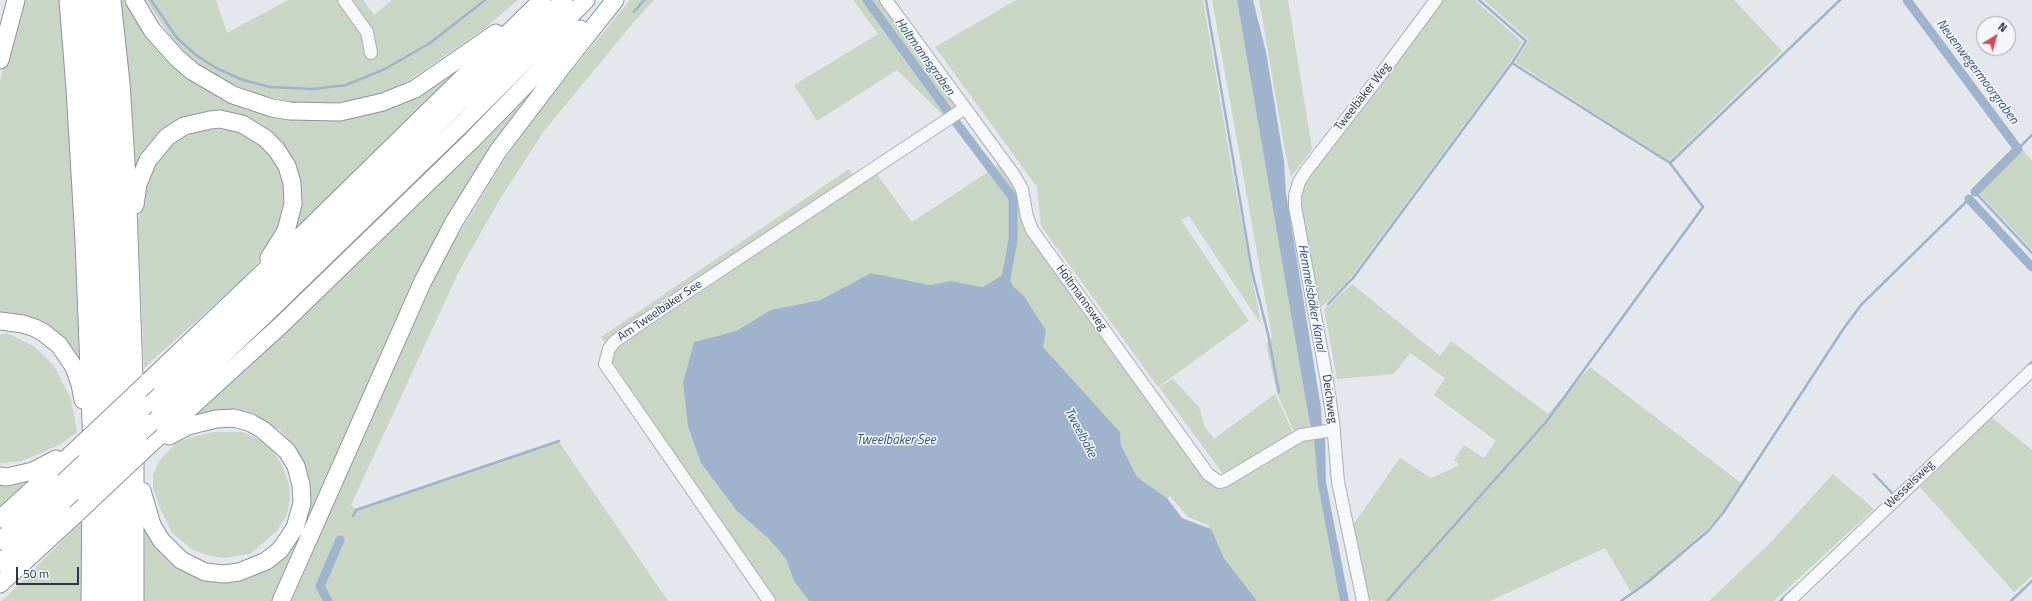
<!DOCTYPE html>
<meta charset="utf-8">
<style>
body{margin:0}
#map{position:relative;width:2032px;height:601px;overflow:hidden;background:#e4e7ec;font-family:"Titillium Web",sans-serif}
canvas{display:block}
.north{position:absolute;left:1976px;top:16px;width:40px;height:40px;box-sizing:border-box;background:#f4f6f9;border:1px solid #a4a8b1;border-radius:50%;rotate:37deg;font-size:11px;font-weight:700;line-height:16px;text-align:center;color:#2b3445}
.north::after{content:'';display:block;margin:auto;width:14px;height:18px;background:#d1495b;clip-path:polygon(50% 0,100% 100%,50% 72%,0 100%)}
.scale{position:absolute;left:16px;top:567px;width:63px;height:18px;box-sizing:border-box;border:2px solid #2b3445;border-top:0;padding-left:5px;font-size:12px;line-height:14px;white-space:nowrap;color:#2b3445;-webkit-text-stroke:3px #f4f6f9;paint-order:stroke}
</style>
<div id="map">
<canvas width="2032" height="601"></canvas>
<div class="north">N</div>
<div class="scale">50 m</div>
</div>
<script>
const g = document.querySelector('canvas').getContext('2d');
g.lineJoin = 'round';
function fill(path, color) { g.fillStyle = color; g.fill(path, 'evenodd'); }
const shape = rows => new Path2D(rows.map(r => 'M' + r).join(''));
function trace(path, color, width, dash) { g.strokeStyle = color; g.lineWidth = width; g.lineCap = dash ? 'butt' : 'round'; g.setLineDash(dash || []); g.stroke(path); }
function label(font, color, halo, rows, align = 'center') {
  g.font = font + ' "Titillium Web",sans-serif'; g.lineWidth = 3; g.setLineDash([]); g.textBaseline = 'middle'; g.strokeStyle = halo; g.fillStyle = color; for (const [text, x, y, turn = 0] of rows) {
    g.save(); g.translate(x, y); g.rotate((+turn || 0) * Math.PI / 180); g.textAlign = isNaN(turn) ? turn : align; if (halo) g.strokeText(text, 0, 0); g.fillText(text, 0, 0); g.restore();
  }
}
fill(shape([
 [20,0,60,0,72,122,81,371,72,352,0,316,0,81],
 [120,0,130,0,205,84,340,116,484,48,288,241,294,223,272,138,193,117,136,180],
 [146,0,216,0,227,33,288,0,363,0,374,15,392,0,518,0,484,29,411,79,385,93,351,101,321,104,292,102,257,94,226,81,198,64,174,42],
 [630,0,654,0,633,23,544,131,500,199,459,271,351,505,356,509,559,442,668,601,292,601,350,465,442,262,505,159,537,113],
 [853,0,882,0,957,102,954,109,945,117,897,70,817,121,794,85,878,34],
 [1016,0,1203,0,1233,175,1261,324,1189,216,1181,220,1249,321,1158,387,1041,226,1037,187,935,47],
 [1212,0,1237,0,1310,417,1309,427,1295,434,1277,393,1266,344,1272,337],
 [1259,0,1288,0,1312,149,1291,177,1285,151],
 [1442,0,1475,0,1522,42,1509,64,1346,284,1319,309,1300,207,1300,195,1307,180],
 [1484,0,1734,0,1782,51,1669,161,1515,62,1529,40],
 [559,62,479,173,276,601,144,601,145,526,183,565,268,566,309,487,301,458,280,430,252,415,194,416],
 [213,129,234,130,254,138,270,153,279,167,285,188,284,211,277,234,262,258,241,281,144,368,138,221,143,198,156,164,169,148,181,138,197,131],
 [2022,149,2032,161,2032,250,1978,192],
 [1000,164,1018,189,1025,219,1093,324,1213,487,1224,487,1297,442,1314,439,1318,485,1340,601,1257,601,1224,558,1208,525,1188,517,1170,496,1167,498,1137,477,1121,445,1120,432,1043,347,1024,296,1013,286,984,287,951,281,931,285,871,273,820,300,771,310,736,331,694,342,737,511,768,538,786,559,794,581,809,601,776,601,611,360,611,349,875,172,912,222],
 [849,169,854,178,606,344,601,337],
 [1352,284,1440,356,1451,341,1548,414,1590,367,1741,483,1722,512,1707,529,1651,579,1631,592,1605,548,1490,601,1375,601,1369,599,1353,525,1400,458,1431,478,1460,465,1454,460,1464,445,1484,458,1496,441,1434,395,1445,378,1410,353,1394,374,1337,379,1324,309],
 [7,333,35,347,54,366,71,399,77,432,61,444,41,453,21,461,5,463,0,463,0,335],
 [1173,379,1199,407,1205,427,1214,439,1275,394,1293,433,1223,474,1159,387],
 [1991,417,2032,450,2032,576,2014,592,1920,487],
 [213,432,243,432,260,440,270,447,280,461,289,484,290,499,287,515,276,532,250,554,224,558,210,556,193,550,172,533,160,508,153,488,153,474,160,460,175,444,189,438],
 [1833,474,1874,509,1774,601,1709,601,1769,544],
 [19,480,26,488,0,511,0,483],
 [82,521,81,601,2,601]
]), '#c9d6c5');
fill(shape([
 [1237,0,1253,0,1266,52,1284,161,1286,193,1321,408,1322,427,1311,430],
 [871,273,930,285,951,281,983,287,1006,273,1013,286,1024,296,1046,331,1043,347,1120,432,1121,445,1137,477,1167,498,1182,518,1211,529,1224,558,1257,601,809,601,794,581,786,559,768,538,737,511,701,463,688,426,683,383,694,342,736,331,771,310,820,300],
 [1325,437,1326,482,1349,601,1340,601,1318,485,1314,439]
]), '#9fb4cc');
trace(shape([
 [151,0,177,38,196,55,216,68,243,80,270,87,313,89,346,85,385,69,430,43,485,0],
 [1206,0,1252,271,1268,334,1279,392],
 [1479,0,1526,41,1512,63],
 [634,12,644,0],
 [2018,149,2032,135],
 [1670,163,1840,0],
 [1975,192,2032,253],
 [1328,304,1353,278,1512,63,1670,163,1703,207,1546,422,1387,601],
 [2026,368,2032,362],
 [1874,474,1894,495],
 [353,516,356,510,559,441],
 [1621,601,1648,582,1708,531,1723,513,1844,328,1861,305,1969,199],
 [1780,601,1794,588],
 [2011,601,2032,581]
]), '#9fb4cc', 2.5);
trace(shape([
 [867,0,947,110],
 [1907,0,2018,149,1975,192],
 [955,121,1013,198,1013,240,1005,284],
 [1969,199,2032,267],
 [328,601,320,586,340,540]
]), '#9fb4cc', 9);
const minor = shape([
 [344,0,367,32,371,53],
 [886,0,1014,175,1022,189,1027,217,1032,230,1208,474,1219,482,1224,481,1301,435,1334,430],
 [769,601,605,364,609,349,614,342,644,321,965,108],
 [1363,601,1338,482,1333,422,1327,381,1295,206,1295,196,1299,182,1306,171,1381,74,1436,0],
 [1789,601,2032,370]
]);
const highway = shape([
 [68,0,75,88,84,241,92,447],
 [82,0,91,86,100,243,106,433],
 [98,0,106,87,115,239,120,421],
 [112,0,121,83,127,178,135,405],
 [134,0,152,30,177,58,192,71,233,95,272,108,290,111,340,112,383,102,415,89,496,33],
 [0,60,16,0],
 [135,205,138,184,148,160,167,137,184,126,210,120,220,119,242,124,265,138,276,149,287,166,292,183,293,204,286,231,269,258],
 [0,321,23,324,35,328,44,333,59,345,74,367,80,384,83,400],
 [148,382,295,242,542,0],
 [146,405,259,299,564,0],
 [151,423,270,310,461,125,586,0],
 [135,447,135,601],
 [146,448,280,326,472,140,580,29],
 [120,461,120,601],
 [106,475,106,601],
 [0,476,7,477,33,471,56,459],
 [142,491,152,525,161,540,181,560,205,572,224,574,239,572,266,561,280,550,295,528,302,503,301,485,296,466,287,451,263,430,251,423,234,418,216,419,188,426,169,436],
 [0,519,79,447],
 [0,541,64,482],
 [0,563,77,491],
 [0,584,76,514],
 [90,601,91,489],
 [281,601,423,281,454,222,498,151,565,63,615,0]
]);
trace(minor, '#a9aeb7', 14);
trace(highway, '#8b94a3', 19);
trace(minor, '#f7f8fa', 12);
trace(highway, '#fff', 17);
const highwayBridge = shape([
 [79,447,148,382],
 [64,482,146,405],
 [77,491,151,423],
 [76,514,146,448]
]);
trace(highwayBridge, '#8b94a3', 19, []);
trace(highwayBridge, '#fff', 17);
label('12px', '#2b3445', '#f4f6f9', [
 ["Tweelbäker Weg",1363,97,-52],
 ["Holtmannsweg",1081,298,54],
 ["Am Tweelbäker See",660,311,-34],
 ["Deichweg",1329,399,82],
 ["Wesselsweg",1910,485,-44]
]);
label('italic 13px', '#34527a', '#f4f6f9', [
 ["Holtmannsgraben",924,57,54],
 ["Neuenwegermoorgraben",1977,72,53],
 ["Hemmelsbäker Kanal",1311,298,80],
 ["Tweelbäke",1080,433,62],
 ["Tweelbäker See",896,441]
]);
</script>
